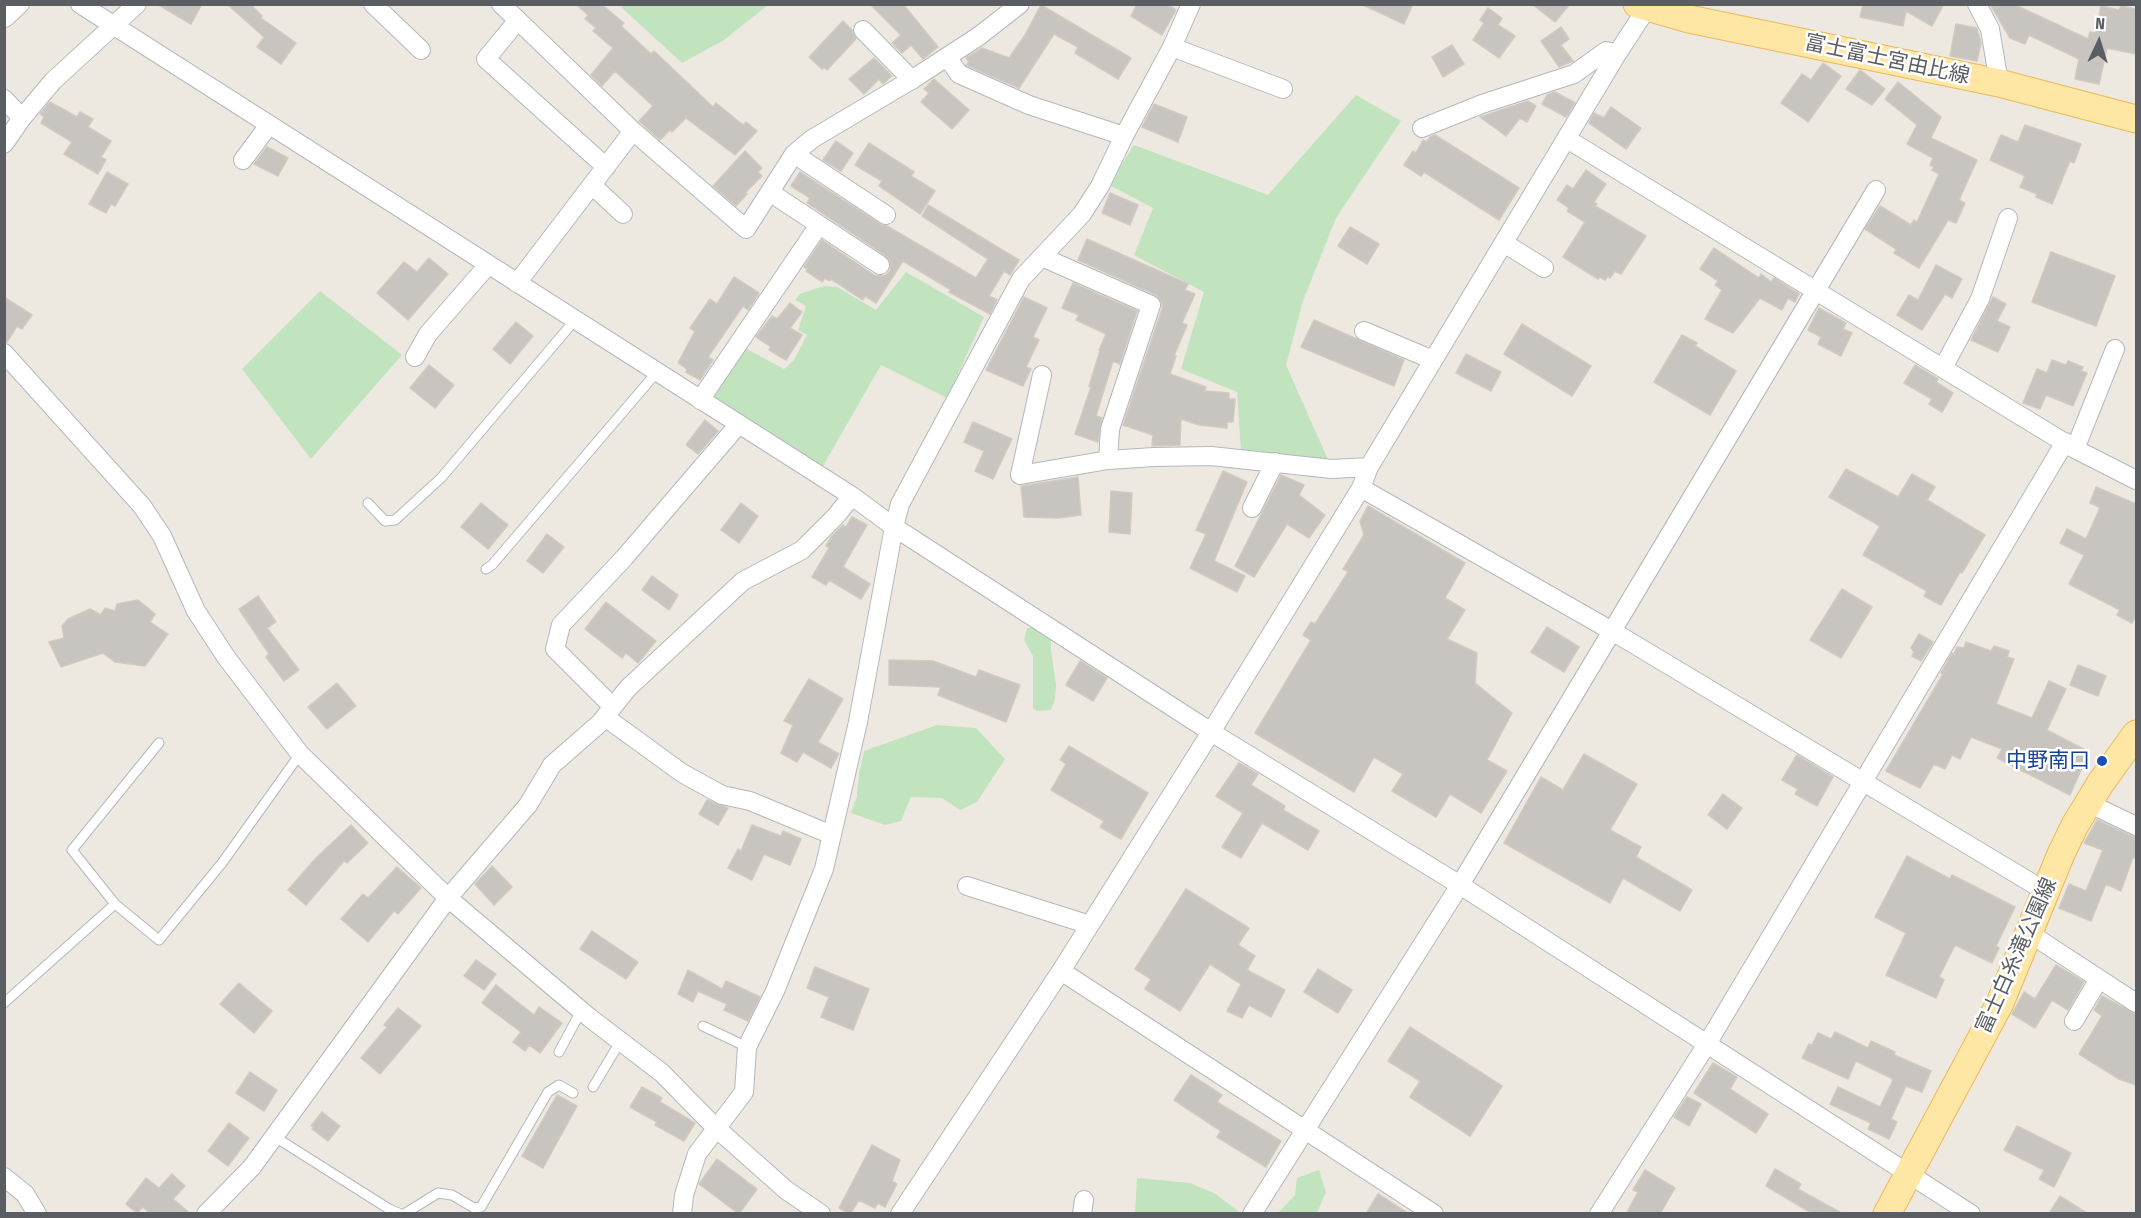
<!DOCTYPE html>
<meta charset="utf-8">
<style>
body{margin:0}
#map{position:relative;width:2141px;height:1218px;overflow:hidden;background:#ede9e1;font-family:"Fira Sans Condensed",sans-serif}
canvas{display:block}
.frame{position:absolute;inset:0;border:6px solid #5a5e62;pointer-events:none}
.north{position:absolute;left:2069px;top:12px;width:60px;height:60px;-webkit-text-stroke:4px #fff;paint-order:stroke;rotate:4deg;font-size:16px;font-weight:700;line-height:24px;text-align:center;color:#5a5e62}
.north::after{content:'';display:block;margin:auto;width:21px;height:27px;background:#5a5e62;clip-path:polygon(50% 0,100% 100%,50% 72%,0 100%)}
</style>
<div id="map">
<canvas width="2141" height="1218"></canvas>
<div class="frame"></div>
<div class="north">N</div>
</div>
<script>
const g = document.querySelector('canvas').getContext('2d');
g.lineJoin = 'round';
function fill(path, color) { g.fillStyle = color; g.fill(path, 'evenodd'); }
const shape = rows => new Path2D(rows.map(r => 'M' + r).join(''));
function trace(path, color, width, dash) { g.strokeStyle = color; g.lineWidth = width; g.lineCap = dash ? 'butt' : 'round'; g.setLineDash(dash || []); g.stroke(path); }
function label(font, color, halo, rows, align = 'center') {
  g.font = font + ' "Fira Sans Condensed","Noto Sans JP",sans-serif'; g.lineWidth = 5; g.setLineDash([]); g.textBaseline = 'middle'; g.strokeStyle = halo; g.fillStyle = color; for (const [text, x, y, turn = 0] of rows) {
    g.save(); g.translate(x, y); g.rotate((+turn || 0) * Math.PI / 180); g.textAlign = isNaN(turn) ? turn : align; if (halo) g.strokeText(text, 0, 0); g.fillText(text, 0, 0); g.restore();
  }
}
fill(shape([
 [622,5,622,4,768,5,724,40,682,63,622,8],
 [1356,95,1401,121,1336,218,1303,301,1286,365,1329,462,1241,451,1237,392,1181,369,1204,292,1134,255,1153,208,1109,185,1134,145,1268,195],
 [906,272,984,317,947,398,881,365,823,466,709,397,745,348,784,369,794,360,807,335,798,330,806,306,795,300,800,294,824,286,837,287,876,310],
 [320,291,402,355,311,459,242,369],
 [1027,628,1038,628,1051,639,1051,650,1056,685,1055,699,1051,710,1037,711,1033,708,1033,656,1024,640],
 [937,725,976,728,1005,759,977,802,960,810,942,798,911,797,901,821,885,825,851,813,857,796,859,774,864,751],
 [1319,1170,1326,1192,1317,1213,1278,1213,1295,1195,1297,1178],
 [1137,1178,1190,1183,1216,1194,1239,1212,1135,1213]
]), '#c1e4be');
const building = shape([
 [157,4,202,4,191,24,157,4],
 [227,4,250,4,262,16,261,18,296,43,281,64,257,47,264,37,227,4],
 [576,4,601,4,624,23,621,26,651,54,654,51,713,107,716,103,743,125,746,122,757,131,735,155,686,118,672,132,670,130,660,140,639,121,653,106,615,71,602,86,591,75,613,48,593,31,596,28,585,19,588,15,576,4],
 [870,4,903,4,938,47,923,59,911,45,902,53,892,43,901,35,870,4],
 [1137,4,1167,4,1176,10,1162,35,1131,16,1137,4],
 [1361,4,1413,4,1404,24,1361,4],
 [1532,4,1570,4,1555,22,1532,4],
 [1863,4,1944,4,1932,26,1906,11,1903,26,1860,17,1863,4],
 [1990,4,2013,4,2088,39,2090,32,2096,33,2101,6,2119,10,2121,6,2136,9,2136,54,2107,48,2099,84,2075,79,2079,59,2029,35,2025,44,2010,38,1990,4],
 [1041,5,1131,58,1118,79,1075,53,1078,47,1054,34,1019,88,966,65,969,62,966,58,982,48,1009,58,1025,35,1041,5],
 [1488,8,1502,18,1498,25,1515,36,1499,58,1473,40,1484,23,1480,20,1488,8],
 [843,21,852,30,856,39,827,70,824,67,822,69,809,57,843,21],
 [1956,24,1977,28,1981,43,1977,61,1950,56,1956,24],
 [1561,27,1569,39,1561,45,1573,61,1559,67,1541,41,1561,27],
 [1452,45,1464,64,1443,77,1432,57,1452,45],
 [874,58,892,76,883,84,879,79,864,94,849,79,874,58],
 [1823,63,1841,76,1808,122,1781,103,1802,74,1811,80,1823,63],
 [1860,70,1885,89,1872,105,1846,89,1860,70],
 [934,79,969,110,952,129,921,102,929,93,924,89,934,79],
 [1898,82,1941,117,1931,138,1977,160,1959,200,1965,203,1956,223,1948,220,1919,268,1894,253,1896,249,1865,229,1880,206,1911,225,1914,220,1917,222,1939,174,1932,170,1934,167,1930,165,1933,158,1907,144,1917,125,1885,99,1898,82],
 [1555,92,1575,103,1566,117,1542,104,1547,95,1555,92],
 [1528,101,1536,106,1527,122,1520,118,1506,136,1480,117,1528,101],
 [50,102,77,117,80,112,93,119,88,127,111,141,101,157,106,160,98,174,64,154,72,142,41,123,44,117,40,114,50,102],
 [1154,104,1187,117,1178,142,1142,127,1154,104],
 [1611,107,1641,128,1626,149,1589,123,1594,113,1604,118,1611,107],
 [2025,125,2081,144,2074,163,2070,161,2052,204,2036,197,2037,194,2020,187,2025,176,1990,160,2001,135,2018,142,2025,125],
 [1435,135,1519,188,1499,220,1424,172,1421,176,1404,165,1413,151,1416,153,1423,140,1427,142,1430,137,1435,135],
 [836,141,853,153,841,171,823,160,836,141],
 [869,143,914,172,911,176,935,191,920,214,879,186,882,181,855,165,869,143],
 [267,147,288,158,278,176,254,164,267,147],
 [745,151,762,168,758,172,762,176,745,193,747,194,736,206,713,186,745,151],
 [1586,170,1606,184,1594,202,1597,204,1595,206,1646,236,1621,274,1615,271,1610,278,1608,276,1605,280,1600,277,1598,279,1563,257,1585,222,1567,211,1569,208,1557,200,1567,185,1573,189,1586,170],
 [107,172,128,184,115,206,111,204,106,213,89,204,107,172],
 [800,172,880,224,887,226,976,278,988,259,922,216,928,205,1019,260,1010,275,1004,271,989,296,997,300,990,314,949,292,951,290,903,261,876,303,865,296,863,300,831,279,829,281,825,278,822,282,806,271,808,269,804,267,822,240,874,275,880,276,886,275,890,271,891,265,886,256,807,203,810,198,791,186,800,172],
 [1110,193,1138,205,1130,225,1102,213,1110,193],
 [1350,227,1379,244,1367,264,1338,246,1350,227],
 [1087,239,1188,284,1185,290,1195,294,1182,323,1187,325,1174,356,1176,356,1170,374,1206,387,1205,391,1229,393,1229,399,1235,399,1233,422,1227,422,1227,428,1199,425,1181,419,1180,445,1152,446,1153,435,1123,425,1162,309,1162,303,1156,295,1078,260,1087,239],
 [1714,248,1759,278,1761,274,1771,282,1774,278,1799,294,1795,302,1788,298,1782,310,1760,298,1733,333,1705,319,1722,290,1715,285,1718,281,1700,269,1714,248],
 [2051,252,2115,276,2096,326,2032,302,2051,252],
 [429,258,448,274,408,320,377,293,404,262,417,272,429,258],
 [1936,265,1962,279,1952,298,1945,294,1922,330,1897,315,1909,295,1918,300,1936,265],
 [734,277,759,293,748,310,743,306,708,357,713,360,700,380,686,372,687,369,678,363,695,331,690,328,710,299,717,304,734,277],
 [1073,283,1137,311,1120,364,1113,361,1096,416,1102,418,1098,442,1075,434,1091,387,1089,386,1100,351,1099,350,1106,334,1076,320,1079,315,1062,308,1073,283],
 [4,297,32,315,22,329,17,326,7,342,4,342,4,297],
 [1024,297,1047,308,1033,337,1039,340,1026,367,1031,369,1023,386,986,370,1024,297],
 [1993,297,2006,304,1997,321,2010,327,1998,352,1971,340,1993,297],
 [790,303,802,312,790,328,802,335,786,360,769,350,771,347,756,337,772,316,777,319,790,303],
 [1819,308,1846,323,1843,329,1852,333,1841,356,1818,344,1821,337,1808,330,1819,308],
 [1314,320,1404,360,1394,386,1301,347,1314,320],
 [516,322,533,336,510,364,493,349,516,322],
 [1522,324,1591,366,1572,396,1504,354,1522,324],
 [1682,335,1697,343,1695,346,1736,371,1710,415,1654,382,1682,335],
 [1466,354,1501,372,1491,391,1456,373,1466,354],
 [2052,360,2066,365,2068,361,2083,367,2081,371,2087,373,2073,406,2046,395,2040,409,2023,403,2037,369,2047,373,2052,360],
 [429,365,454,385,435,408,410,388,429,365],
 [1915,365,1938,379,1936,382,1953,393,1942,412,1929,404,1932,399,1904,383,1915,365],
 [705,420,718,431,698,454,686,445,705,420],
 [973,422,1012,439,993,479,975,471,984,451,964,442,973,422],
 [1846,469,1898,497,1912,474,1935,487,1927,500,1985,535,1962,573,1960,572,1941,605,1924,596,1927,591,1863,555,1880,526,1829,497,1846,469],
 [1223,471,1247,482,1214,561,1245,576,1237,592,1190,568,1206,534,1196,530,1223,471],
 [1281,475,1304,485,1299,495,1325,515,1309,538,1287,524,1254,577,1235,566,1281,475],
 [1078,477,1081,515,1058,518,1024,517,1021,486,1078,477],
 [2096,487,2136,504,2136,616,2132,623,2117,615,2120,610,2069,584,2084,555,2060,543,2067,529,2086,539,2099,510,2099,507,2090,503,2096,487],
 [1111,491,1132,493,1130,534,1109,532,1111,491],
 [481,503,508,525,488,549,461,527,481,503],
 [741,503,758,516,739,543,721,530,741,503],
 [1368,506,1465,563,1445,598,1465,610,1447,639,1477,653,1475,683,1512,713,1487,760,1507,771,1481,813,1450,794,1436,817,1392,791,1403,774,1374,757,1354,792,1255,733,1311,640,1303,635,1311,622,1315,624,1348,572,1343,569,1364,535,1360,521,1368,506],
 [852,517,867,525,843,567,870,584,861,599,829,580,826,585,812,577,829,548,826,546,832,536,843,525,846,527,852,517],
 [547,534,564,547,543,573,527,561,547,534],
 [652,576,678,595,669,610,642,590,652,576],
 [1842,589,1872,607,1841,658,1810,640,1842,589],
 [258,596,276,622,267,628,299,670,284,681,266,657,269,654,239,609,258,596],
 [138,600,155,614,150,622,168,634,145,666,115,662,103,653,61,667,49,642,64,638,62,626,68,619,90,609,101,615,105,608,115,611,117,604,138,600],
 [606,602,656,641,638,663,626,653,622,658,585,629,606,602],
 [1547,627,1579,647,1564,672,1531,652,1547,627],
 [1919,634,1933,642,1921,661,1912,656,1914,652,1911,648,1919,634],
 [1966,642,1991,651,1994,646,2009,651,2007,657,2014,659,1996,704,2032,718,2049,681,2066,689,2047,730,2089,752,2070,795,1997,758,2002,749,1971,737,1960,759,1952,755,1945,769,1934,764,1920,788,1886,771,1943,674,1941,673,1952,653,1954,654,1957,647,1964,648,1966,642],
 [889,660,933,661,976,677,979,670,1020,685,1006,722,938,695,941,687,889,685,889,660],
 [1080,661,1107,678,1093,701,1066,685,1080,661],
 [2078,665,2106,676,2098,696,2070,685,2078,665],
 [809,679,843,699,818,742,839,754,831,768,803,752,797,762,781,753,793,725,784,721,809,679],
 [337,683,356,706,327,729,308,707,337,683],
 [1069,746,1148,793,1121,839,1100,827,1104,821,1051,790,1066,764,1060,760,1069,746],
 [1584,754,1637,784,1610,830,1641,847,1636,857,1692,890,1680,911,1623,878,1610,903,1504,843,1541,777,1563,790,1584,754],
 [1797,755,1833,777,1817,806,1795,794,1798,789,1782,780,1797,755],
 [1239,763,1258,774,1251,785,1285,806,1283,810,1319,831,1308,850,1262,823,1241,858,1222,847,1243,813,1216,796,1239,763],
 [1723,794,1742,808,1727,829,1708,815,1723,794],
 [707,800,728,808,718,825,699,814,707,800],
 [2097,820,2136,838,2136,859,2133,857,2121,891,2106,884,2091,921,2059,908,2069,884,2086,891,2103,850,2084,843,2097,820],
 [351,825,368,843,347,863,344,861,306,905,288,890,316,858,351,825],
 [752,825,781,836,783,831,801,839,790,865,764,854,752,880,728,868,738,849,741,851,752,825],
 [1907,856,1950,879,1952,875,2015,907,1996,946,1999,948,1992,963,1955,945,1939,977,1944,980,1936,998,1886,975,1906,933,1875,917,1907,856],
 [492,866,512,887,494,905,475,884,492,866],
 [397,867,421,888,398,914,394,911,368,942,341,919,363,894,368,898,397,867],
 [1186,889,1249,928,1238,945,1255,956,1247,970,1285,990,1271,1017,1249,1005,1242,1018,1227,1011,1241,984,1210,964,1180,1011,1145,989,1151,979,1135,969,1186,889],
 [592,931,638,962,626,979,580,949,592,931],
 [476,960,496,974,484,990,464,976,476,960],
 [2056,965,2084,982,2068,1010,2052,1000,2035,1028,2012,1014,2024,992,2035,999,2056,965],
 [815,967,869,989,853,1030,821,1017,829,997,807,988,815,967],
 [1318,969,1352,990,1338,1013,1304,992,1318,969],
 [688,970,722,989,726,981,760,997,748,1021,724,1010,727,1004,698,991,693,1002,678,994,688,970],
 [239,983,272,1011,254,1033,220,1004,239,983],
 [496,985,534,1015,539,1007,562,1023,540,1053,529,1045,525,1051,513,1042,521,1032,482,1003,496,985],
 [2102,996,2136,1014,2136,1085,2119,1079,2079,1054,2102,1016,2094,1010,2102,996],
 [398,1008,421,1026,380,1074,361,1058,387,1027,384,1025,398,1008],
 [1410,1027,1502,1086,1470,1136,1410,1097,1420,1081,1388,1061,1410,1027],
 [1835,1032,1868,1048,1871,1041,1895,1052,1894,1055,1931,1071,1922,1092,1906,1086,1891,1119,1897,1122,1889,1139,1868,1129,1871,1123,1830,1104,1838,1087,1880,1107,1893,1080,1891,1078,1856,1061,1848,1079,1802,1058,1809,1044,1812,1045,1818,1033,1831,1039,1835,1032],
 [1713,1063,1737,1077,1730,1089,1768,1114,1756,1133,1694,1093,1713,1063],
 [250,1072,277,1090,264,1111,236,1093,250,1072],
 [1191,1075,1222,1095,1217,1102,1281,1141,1266,1167,1217,1137,1221,1131,1174,1100,1191,1075],
 [642,1087,662,1098,660,1102,695,1123,684,1141,655,1125,657,1122,630,1107,642,1087],
 [557,1095,577,1106,543,1168,522,1156,557,1095],
 [1687,1097,1701,1104,1689,1126,1674,1117,1687,1097],
 [322,1112,340,1126,328,1141,312,1129,314,1127,311,1126,322,1112],
 [229,1123,249,1138,228,1166,208,1151,229,1123],
 [2017,1126,2071,1153,2054,1187,2039,1179,2044,1170,2004,1150,2017,1126],
 [872,1145,900,1160,892,1181,897,1184,885,1207,878,1203,875,1208,859,1200,850,1214,839,1208,872,1145],
 [717,1159,757,1189,739,1214,699,1184,717,1159],
 [1775,1169,1801,1184,1798,1189,1843,1214,1813,1214,1766,1186,1775,1169],
 [1645,1170,1675,1188,1660,1214,1626,1214,1638,1192,1633,1190,1645,1170],
 [172,1174,185,1186,173,1199,191,1214,151,1214,143,1207,137,1213,126,1204,146,1178,159,1188,172,1174],
 [1378,1194,1409,1214,1366,1214,1378,1194],
 [2060,1196,2088,1214,2049,1214,2060,1196]
]);
fill(building, '#c8c4bf');
trace(building, '#d1cac0', 1.5);
const lane = shape([
 [368,503,385,521,395,520,441,478,575,320],
 [486,569,492,565,657,372],
 [115,904,72,850,159,743],
 [4,1003,115,904,159,940,222,863,300,754],
 [703,1026,747,1047],
 [559,1052,581,1011],
 [593,1087,620,1042],
 [275,1137,389,1209,401,1214],
 [404,1214,438,1193,452,1195,474,1208,481,1207,548,1092,559,1085,573,1093]
]);
const street = shape([
 [80,4,852,496,894,527,1211,732,1460,885,1971,1214],
 [373,4,421,50],
 [501,4,633,131,746,229,794,154,812,139,913,79,979,36,1020,4],
 [1977,4,1990,29,1999,83],
 [5,18,20,4],
 [518,20,486,59,606,167],
 [863,30,912,80],
 [1172,47,1283,89],
 [947,57,959,74,1029,105,1124,136],
 [4,99,22,118],
 [1422,128,1482,104,1574,74,1606,51,1617,54],
 [1567,139,2075,449,2136,480],
 [4,144,22,118,53,81,137,4],
 [794,154,886,215],
 [243,160,269,125],
 [592,185,623,214],
 [771,193,880,265],
 [1504,243,1544,268],
 [1042,257,1151,305,1110,429,1108,460],
 [517,283,633,131],
 [1364,331,1433,360],
 [4,353,142,506,162,536,196,611,226,657,300,754,448,898,590,1018,662,1073,715,1127,786,1190,821,1214],
 [415,357,428,334,488,265],
 [1943,368,1980,299,2008,218],
 [1042,375,1020,475,1108,460,1154,457,1211,456,1332,469,1369,467],
 [700,400,819,225],
 [2075,449,2115,349],
 [1361,488,1612,631,2045,891],
 [1252,508,1275,462],
 [613,707,555,649,561,625,624,558,739,424],
 [605,717,682,773,722,795,750,801,832,835],
 [2088,803,2136,826],
 [967,886,1090,925],
 [2029,933,2136,1003],
 [1061,971,1434,1214],
 [2074,1021,2099,979],
 [4,1177,25,1194,37,1214],
 [206,1214,252,1167,448,898,528,805,552,765,600,723,628,688,743,581,802,550,836,516,852,496],
 [682,1214,684,1195,697,1154,744,1092,747,1047,775,991,824,869,858,722,894,527,900,504,1021,279,1082,214,1100,186,1124,136,1172,47,1191,4],
 [900,1214,1061,971,1211,732,1361,488,1369,467,1617,54,1647,8],
 [1082,1214,1084,1200],
 [1252,1214,1460,885,1876,190],
 [1599,1214,1707,1044,2065,442]
]);
const primary = shape([
 [1637,4,1689,19,1999,83,2136,119],
 [1887,1214,2000,1003,2061,854,2075,825,2100,784,2136,734]
]);
trace(lane, '#b4b8bc', 11);
trace(street, '#b4b8bc', 20);
trace(primary, '#efb758', 29);
trace(lane, '#fff', 9);
trace(street, '#fff', 18);
trace(primary, '#fee7a5', 27);
for (const [x, y, r, color] of [
 [2102,761,6,"#1a4fb4"]
]) { const dot = new Path2D(); dot.arc(x, y, r, 0, 2 * Math.PI); g.fillStyle = color; g.fill(dot); trace(dot, '#fff', 2); }
label('21px', '#5a5e62', '#fff', [
 ["富士富士宮由比線",1887,60,12],
 ["富士白糸滝公園線",2017,956,-66]
]);
label('21px', '#164399', '#fff', [
 ["中野南口",2090,761]
], 'right');
</script>
